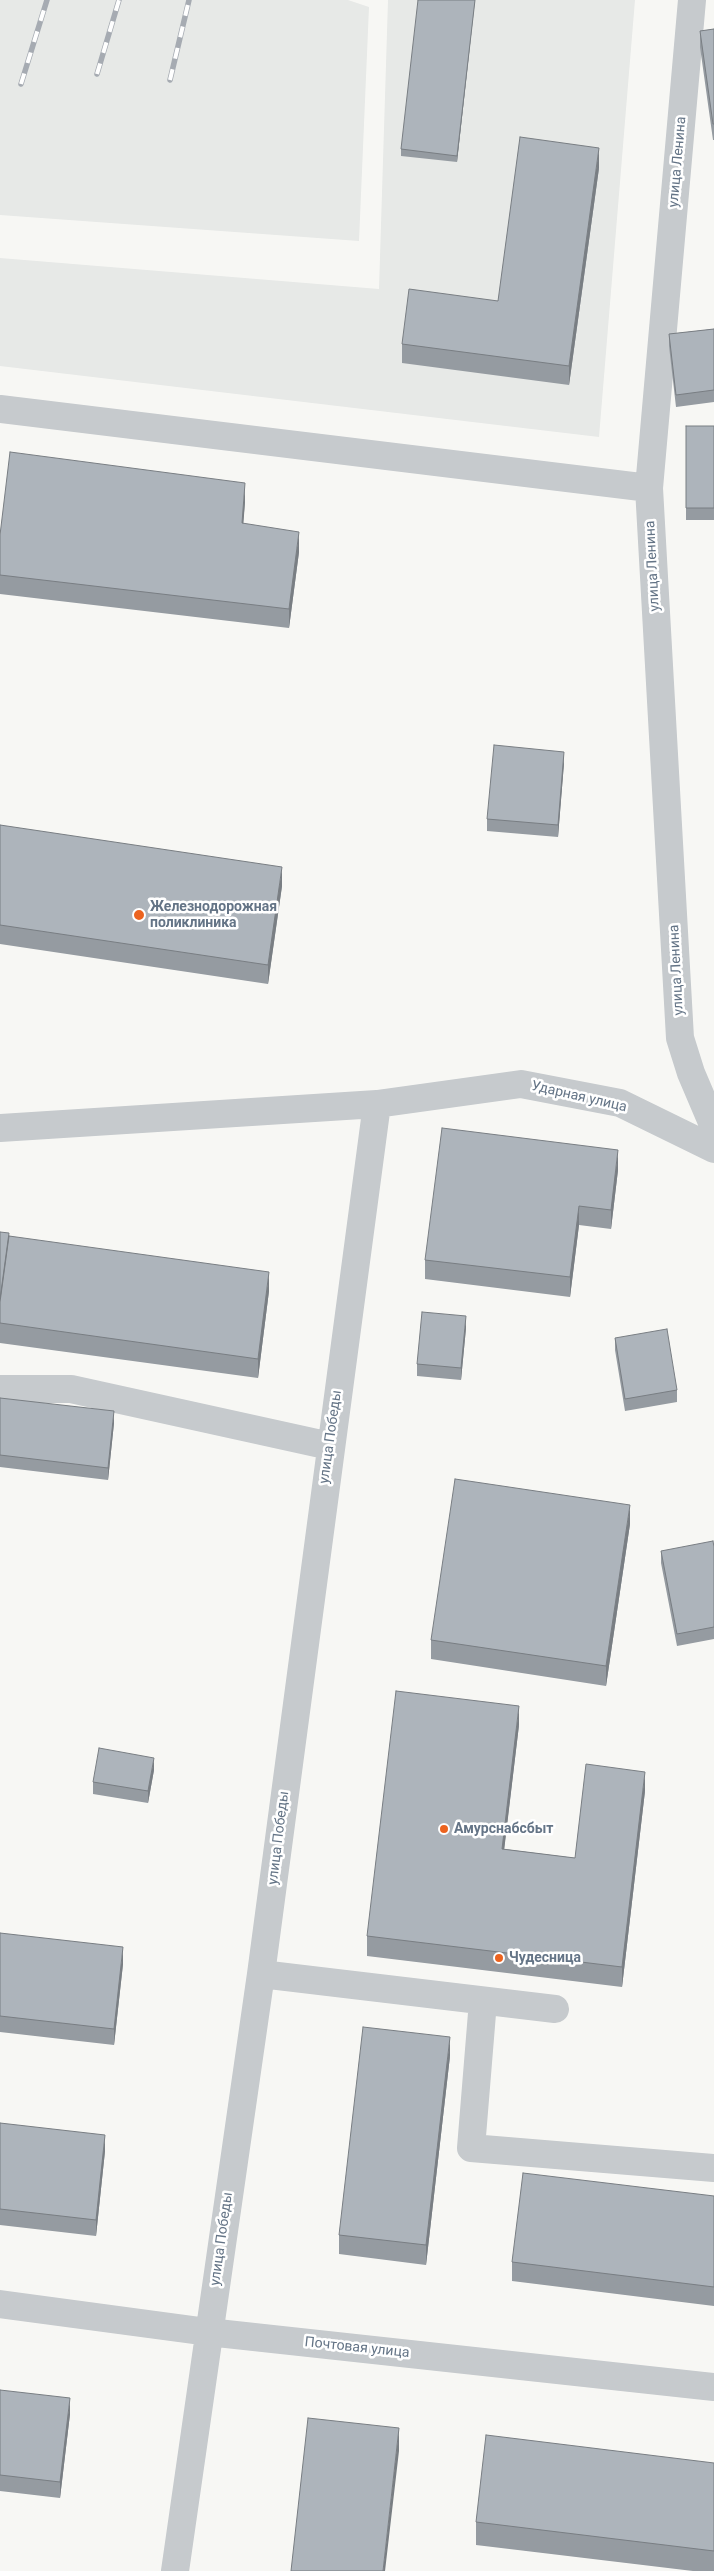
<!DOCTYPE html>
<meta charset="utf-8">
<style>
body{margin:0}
canvas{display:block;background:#f7f7f4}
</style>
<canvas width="714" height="2571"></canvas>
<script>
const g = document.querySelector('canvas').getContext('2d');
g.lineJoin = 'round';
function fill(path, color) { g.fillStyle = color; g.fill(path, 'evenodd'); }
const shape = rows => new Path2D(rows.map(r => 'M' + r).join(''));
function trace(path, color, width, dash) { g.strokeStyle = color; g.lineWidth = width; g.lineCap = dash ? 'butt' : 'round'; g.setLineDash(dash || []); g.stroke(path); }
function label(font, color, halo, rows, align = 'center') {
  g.font = font + ' Roboto,sans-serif'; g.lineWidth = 5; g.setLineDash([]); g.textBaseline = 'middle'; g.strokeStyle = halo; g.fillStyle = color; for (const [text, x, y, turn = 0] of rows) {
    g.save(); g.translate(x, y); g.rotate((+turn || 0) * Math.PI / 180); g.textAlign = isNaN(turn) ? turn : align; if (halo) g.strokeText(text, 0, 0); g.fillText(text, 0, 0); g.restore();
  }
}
fill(shape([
 [0,0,348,0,369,7,359,241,0,215],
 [388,0,635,0,599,437,0,366,0,258,379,289]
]), '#e7e9e7');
trace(shape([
 [692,0,649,488,680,1038,691,1073,714,1127],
 [0,409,649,488],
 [0,1128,377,1104,521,1084,620,1103,714,1149],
 [0,1389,71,1389,330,1446],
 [261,1974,555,2009],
 [483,2001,471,2148,714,2168],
 [0,2304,208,2332,714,2387],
 [175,2571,261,1974,377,1104]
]), '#c6cacd', 28);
const rail = shape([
 [97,74,119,0],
 [170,80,189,0],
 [21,84,47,0]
]);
trace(rail, '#a6abb2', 5.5);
trace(rail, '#fff', 4, [11]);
fill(shape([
 [475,0,457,162,401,156,401,149],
 [714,29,714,140,713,140,700,47,700,31],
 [599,168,569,385,402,363,402,344,498,301],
 [714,329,714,402,676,407,669,346,669,334],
 [686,426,714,426,714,520,686,520],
 [245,502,243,523,299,552,289,628,0,594,0,535],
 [564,763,558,837,487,831,487,819],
 [0,825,282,886,268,984,0,944],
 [618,1170,611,1229,579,1225,570,1297,425,1279,425,1260],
 [0,1232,9,1236,269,1291,258,1378,0,1343],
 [466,1328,461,1380,417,1376,417,1364],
 [615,1338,677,1390,677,1402,625,1411,615,1350],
 [0,1398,114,1423,108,1480,0,1467],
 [630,1524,606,1686,431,1659,431,1640],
 [714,1547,714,1639,677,1646,661,1563,661,1551],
 [519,1725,504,1849,575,1858,645,1791,622,1987,367,1956,367,1936],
 [154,1770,148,1803,93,1794,93,1782],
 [0,1933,123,1964,114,2045,0,2032],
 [450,2056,426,2265,339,2254,339,2235],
 [0,2123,105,2151,96,2236,0,2225],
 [714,2196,714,2306,512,2281,512,2262],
 [0,2390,70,2414,60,2498,0,2491],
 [714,2463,714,2571,693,2571,476,2545,476,2522]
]), '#959ba1');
fill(shape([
 [475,0,457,162,457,156],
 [599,148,599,168,569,385,569,366],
 [245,483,245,502,242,542,242,523],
 [299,532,299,552,289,628,289,609],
 [564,752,564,763,558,837,558,825],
 [282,867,282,886,268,984,268,965],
 [618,1150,618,1170,611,1229,611,1210],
 [579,1206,579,1225,570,1297,570,1277],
 [269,1272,269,1291,258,1378,258,1359],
 [466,1316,466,1328,461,1380,461,1368],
 [114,1411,114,1423,108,1480,108,1468],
 [630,1505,630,1524,606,1686,606,1666],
 [519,1706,519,1725,502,1868,502,1849],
 [154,1758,154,1770,148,1803,148,1791],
 [645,1772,645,1791,622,1987,622,1967],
 [123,1947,123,1964,114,2045,114,2029],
 [450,2037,450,2056,426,2265,426,2245],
 [105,2135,105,2151,96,2236,96,2220],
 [70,2398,70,2414,60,2498,60,2482],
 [399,2428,399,2451,385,2571,383,2571]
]), '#797e83');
const building = shape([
 [418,0,475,0,457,156,401,149,418,0],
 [714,29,714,124,713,124,700,31,714,29],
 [520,137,599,148,569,366,402,344,409,289,498,301,520,137],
 [714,329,714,390,676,395,669,334,714,329],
 [686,426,714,426,714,508,686,508,686,426],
 [10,452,245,483,242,523,299,532,289,609,0,575,0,535,10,452],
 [494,745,564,752,558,825,487,819,494,745],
 [0,825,282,867,268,965,0,925,0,825],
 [442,1128,618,1150,611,1210,579,1206,570,1277,425,1260,442,1128],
 [0,1232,9,1233,0,1299,0,1232],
 [9,1236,269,1272,258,1359,0,1323,0,1302,9,1236],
 [422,1312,466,1316,461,1368,417,1364,422,1312],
 [667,1329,677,1390,625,1399,615,1338,667,1329],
 [0,1398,114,1411,108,1468,0,1455,0,1398],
 [455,1479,630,1505,606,1666,431,1640,455,1479],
 [713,1541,714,1547,714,1627,677,1634,661,1551,713,1541],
 [396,1691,519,1706,502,1849,575,1858,586,1764,645,1772,622,1967,367,1936,396,1691],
 [99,1748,154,1758,148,1791,93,1782,99,1748],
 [0,1933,123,1947,114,2029,0,2016,0,1933],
 [363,2027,450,2037,426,2245,339,2235,363,2027],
 [0,2123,105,2135,96,2220,0,2209,0,2123],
 [523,2173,714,2196,714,2287,512,2262,523,2173],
 [0,2390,70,2398,60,2482,0,2475,0,2390],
 [308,2418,399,2428,383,2571,291,2571,308,2418],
 [486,2435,714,2463,714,2551,476,2522,486,2435]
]);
fill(building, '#adb4bb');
trace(building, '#797e83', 1);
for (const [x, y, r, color] of [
 [139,915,6,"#ec631f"],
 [444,1829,5,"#ec631f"],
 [499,1958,5,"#ec631f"]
]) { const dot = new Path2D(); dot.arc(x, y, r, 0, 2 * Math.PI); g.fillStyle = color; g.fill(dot); trace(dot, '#fff', 2); }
label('14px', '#647486', '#fff', [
 ["улица Ленина",678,162,-85],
 ["улица Ленина",653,566,-93],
 ["улица Ленина",677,970,-93],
 ["Ударная улица",579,1097,13],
 ["улица Победы",331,1437,-82],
 ["улица Победы",279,1838,-83],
 ["улица Победы",222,2239,-82],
 ["Почтовая улица",357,2348,6]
]);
label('bold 14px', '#647486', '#fff', [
 ["Железнодорожная",150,907],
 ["поликлиника",150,923],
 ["Амурснабсбыт",454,1829],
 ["Чудесница",509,1958]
], 'left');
</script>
